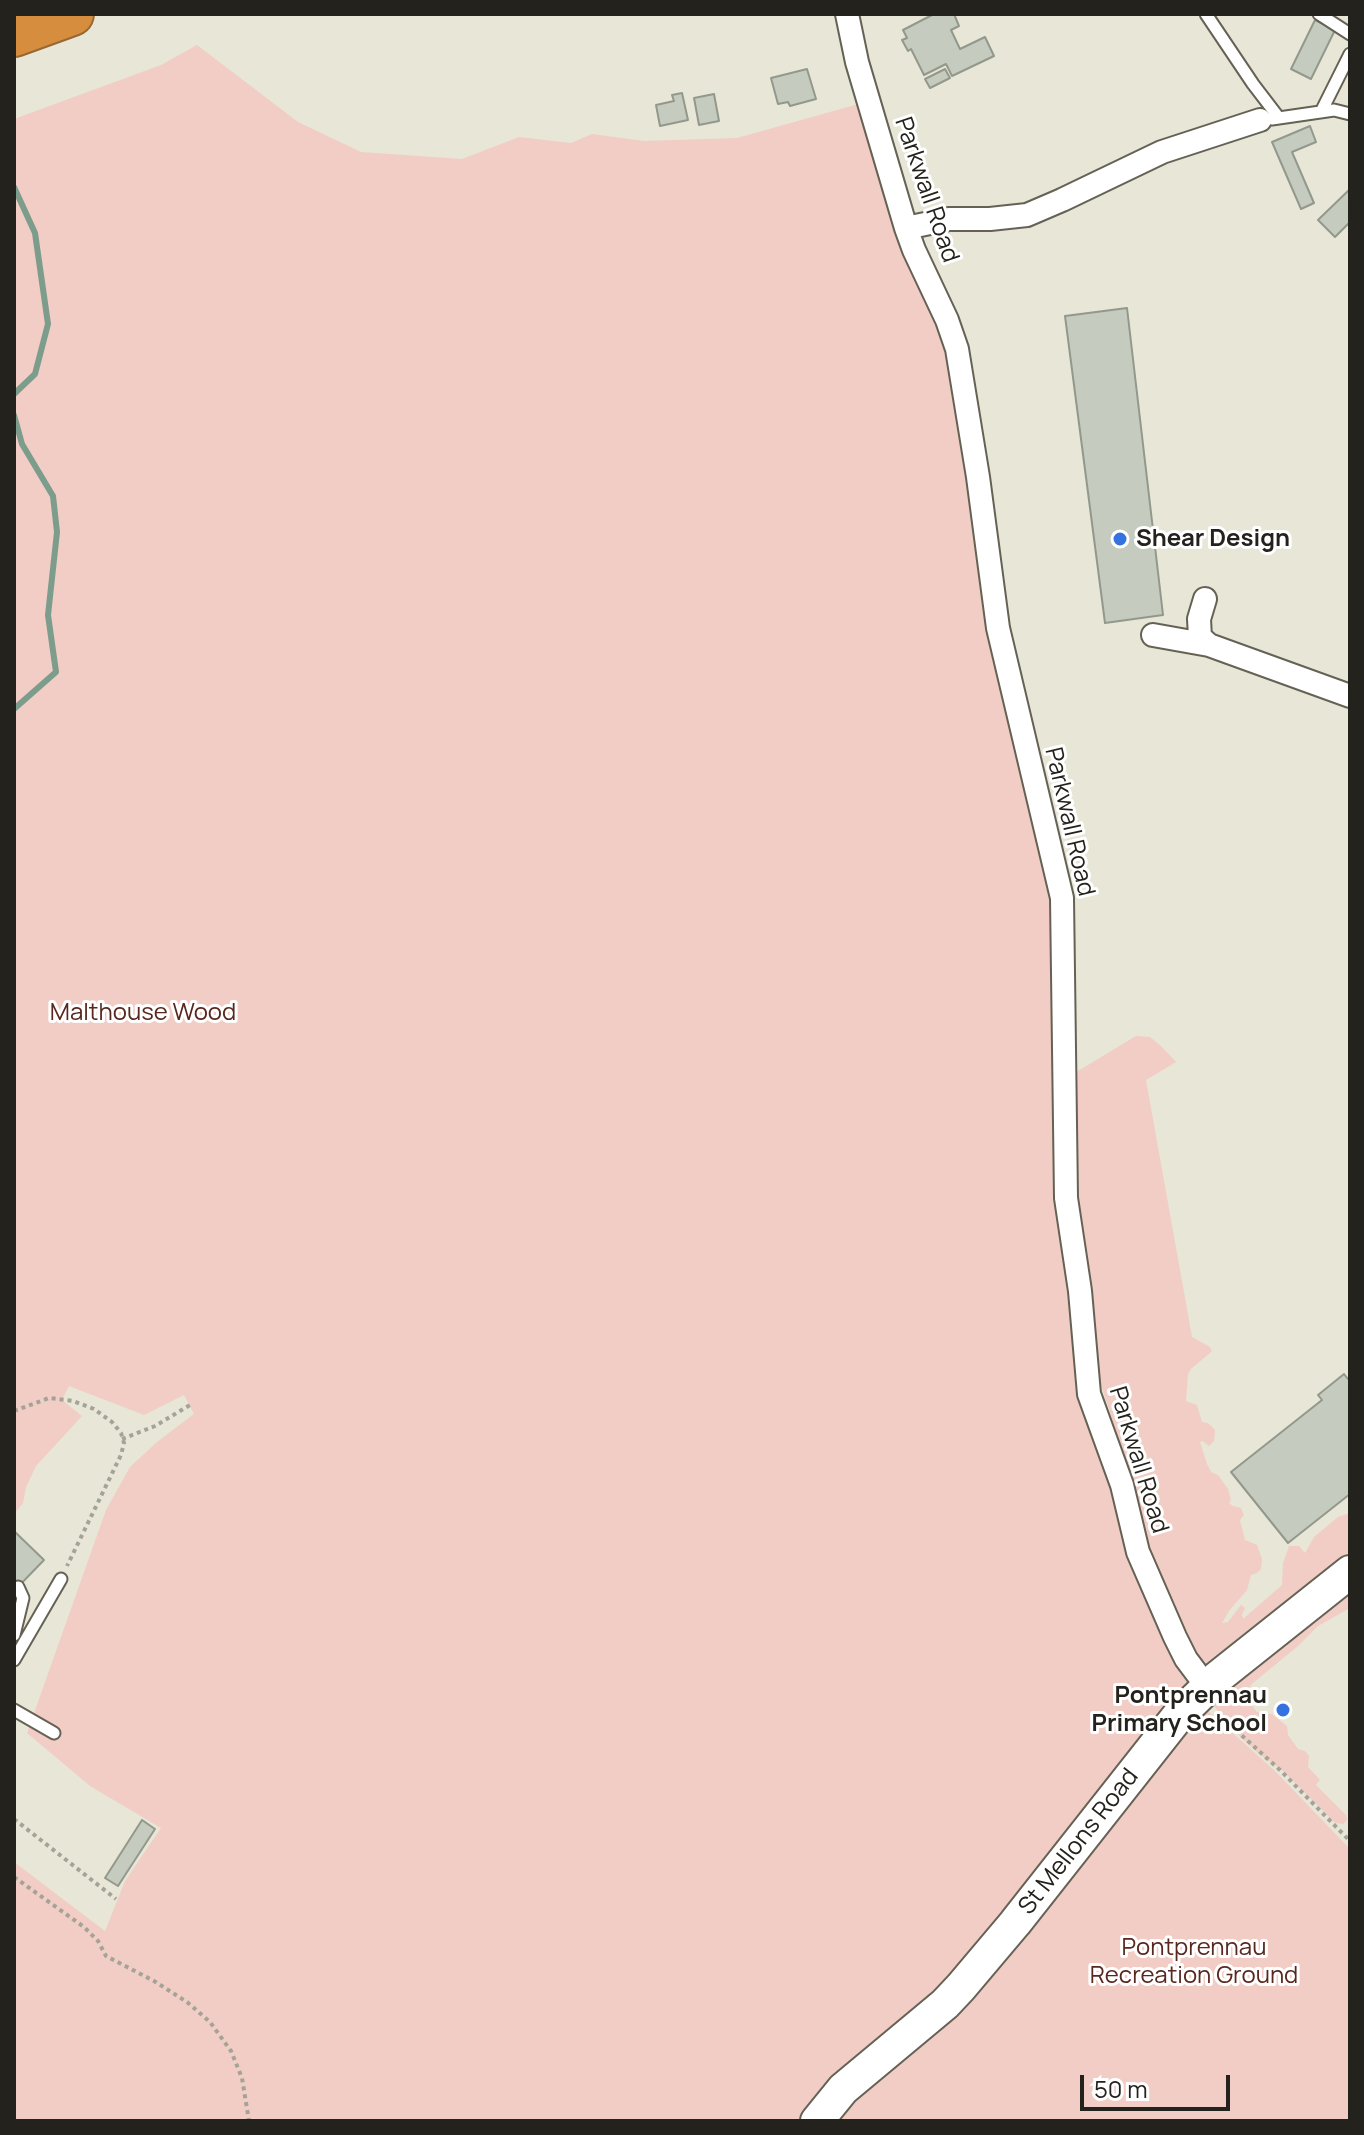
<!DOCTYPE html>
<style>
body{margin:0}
#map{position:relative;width:1364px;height:2135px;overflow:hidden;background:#e8e6d7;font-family:Manrope,sans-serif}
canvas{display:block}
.frame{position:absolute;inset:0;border:16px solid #23221c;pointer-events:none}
.scale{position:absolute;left:1080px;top:2075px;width:150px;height:36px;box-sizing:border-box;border:4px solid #23221c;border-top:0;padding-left:10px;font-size:24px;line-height:28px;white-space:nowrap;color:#23221c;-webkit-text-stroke:6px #fff;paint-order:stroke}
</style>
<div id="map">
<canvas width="1364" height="2135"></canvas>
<div class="frame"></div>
<div class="scale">50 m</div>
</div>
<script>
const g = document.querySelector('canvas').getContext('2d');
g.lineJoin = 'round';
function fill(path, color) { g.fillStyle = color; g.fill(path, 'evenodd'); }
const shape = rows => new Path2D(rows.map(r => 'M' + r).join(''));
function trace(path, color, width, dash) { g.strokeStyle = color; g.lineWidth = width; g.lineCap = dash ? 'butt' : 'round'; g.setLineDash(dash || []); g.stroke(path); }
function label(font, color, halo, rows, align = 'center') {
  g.font = font + ' Manrope,sans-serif'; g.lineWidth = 6; g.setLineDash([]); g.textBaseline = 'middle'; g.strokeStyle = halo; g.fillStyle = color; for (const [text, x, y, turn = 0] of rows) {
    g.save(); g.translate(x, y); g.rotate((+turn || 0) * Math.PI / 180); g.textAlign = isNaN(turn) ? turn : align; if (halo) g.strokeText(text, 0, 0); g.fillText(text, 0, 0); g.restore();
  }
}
fill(shape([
 [197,45,298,122,361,152,462,159,519,137,571,143,592,134,644,141,737,138,862,103,949,347,991,635,1005,711,1052,888,1060,1214,1081,1409,1115,1487,1156,1573,1133,1482,1097,1373,1095,1326,1082,1252,1074,1180,1073,1074,1136,1036,1150,1037,1162,1047,1176,1062,1146,1080,1192,1337,1210,1347,1212,1351,1191,1369,1188,1374,1186,1401,1197,1405,1202,1422,1208,1423,1215,1430,1214,1441,1209,1446,1203,1441,1200,1442,1207,1464,1211,1472,1218,1475,1228,1489,1231,1500,1229,1503,1233,1506,1241,1508,1244,1515,1240,1520,1245,1540,1257,1545,1262,1559,1261,1569,1257,1573,1251,1575,1247,1590,1229,1611,1222,1623,1228,1622,1241,1605,1245,1608,1242,1615,1243,1619,1282,1585,1283,1563,1289,1546,1299,1546,1305,1553,1314,1537,1338,1517,1350,1513,1350,1608,1318,1626,1298,1646,1253,1683,1243,1695,1257,1712,1272,1714,1287,1726,1288,1735,1298,1749,1305,1751,1309,1756,1308,1767,1320,1780,1316,1785,1346,1815,1347,1820,1343,1824,1335,1823,1282,1770,1259,1754,1226,1723,1222,1715,1210,1702,1212,1665,1206,1665,1196,1675,1011,1917,805,2121,14,2121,14,1862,105,1931,125,1881,161,1828,90,1786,27,1733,106,1510,130,1467,157,1442,194,1414,184,1395,144,1415,69,1386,62,1400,82,1416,36,1466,26,1487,23,1503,14,1514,14,119,161,65],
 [1200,1709,1207,1710,1275,1771,1350,1849,1350,2121,828,2121]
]), '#f1cdc5');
trace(shape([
 [14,187,35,233,48,324,35,374,14,394],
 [14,415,22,444,53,496,57,532,48,615,56,672,14,709]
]), '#7c9c8c', 6);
const building = shape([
 [934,14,954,14,959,26,951,30,960,49,985,37,994,56,952,76,946,64,924,75,911,49,908,51,902,40,907,38,903,30,934,14],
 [1315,20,1335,30,1311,79,1291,69,1315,20],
 [807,69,816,99,790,106,788,102,778,104,771,78,807,69],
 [945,69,950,78,930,88,925,79,945,69],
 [682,93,688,120,660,126,656,105,674,101,672,95,682,93],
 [714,94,719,121,699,125,694,98,714,94],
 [1310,126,1316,142,1292,152,1314,203,1301,209,1272,142,1310,126],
 [1350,189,1350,222,1335,237,1318,220,1350,189],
 [1127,308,1163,615,1105,623,1065,316,1127,308],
 [1344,1374,1348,1379,1350,1378,1350,1494,1288,1543,1231,1472,1322,1400,1318,1395,1344,1374],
 [14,1531,44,1560,14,1591,14,1531],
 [142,1820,155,1829,118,1886,105,1878,142,1820]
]);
fill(building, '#c5ccbf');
trace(building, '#92998c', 2);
const service = shape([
 [1206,14,1253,84,1279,118],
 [1319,14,1350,34],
 [1321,112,1350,54],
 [1272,119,1334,110,1350,114],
 [14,1635,23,1598,18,1587],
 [14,1660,61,1579],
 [14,1710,54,1733]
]);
const minor = shape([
 [847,14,857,62,906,228,914,250,947,320,957,349,978,477,998,628,1062,898,1066,1198,1080,1291,1089,1394,1122,1485,1138,1552,1175,1637,1186,1659,1207,1687],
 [906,228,949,219,990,219,1027,215,1062,200,1162,152,1260,120],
 [1205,599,1199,619,1200,637,1209,645],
 [1153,635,1209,645,1350,696]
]);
const secondary = shape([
 [817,2121,843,2089,945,2004,961,1987,1015,1923,1179,1715,1218,1677,1350,1572]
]);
const motorway = shape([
 [14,35,72,14]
]);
trace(service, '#656255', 15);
trace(minor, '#656255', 26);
trace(secondary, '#656255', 36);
trace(motorway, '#976832', 46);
trace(shape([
 [14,1411,49,1398,73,1401,94,1409,112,1422,121,1433,124,1443,121,1455,67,1566],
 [122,1439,155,1426,190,1405],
 [1218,1714,1280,1770,1350,1841],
 [14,1819,116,1899],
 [14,1877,84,1927,98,1941,106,1956,154,1981,187,2002,210,2022,231,2051,242,2078,249,2121]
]), '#a5a397', 4, [4, 4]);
trace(service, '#fff', 11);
trace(minor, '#fff', 22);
trace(secondary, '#fff', 32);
trace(motorway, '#d68d3e', 42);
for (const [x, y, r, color] of [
 [1120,539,8,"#3472e0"],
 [1283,1710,8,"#3472e0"]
]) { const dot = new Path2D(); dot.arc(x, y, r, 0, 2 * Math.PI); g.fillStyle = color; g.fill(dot); trace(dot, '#fff', 3); }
label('24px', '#23221c', '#fff', [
 ["Parkwall Road",926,190,71],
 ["Parkwall Road",1069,822,77],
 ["Parkwall Road",1138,1460,73],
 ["St Mellons Road",1079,1842,-52]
]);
label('bold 24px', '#23221c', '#fff', [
 ["Shear Design",1136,539],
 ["Pontprennau",1267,1696,"right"],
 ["Primary School",1267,1724,"right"]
], 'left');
label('24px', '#58281f', '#fff', [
 ["Malthouse Wood",143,1013],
 ["Pontprennau",1194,1948],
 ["Recreation Ground",1194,1976]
]);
</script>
